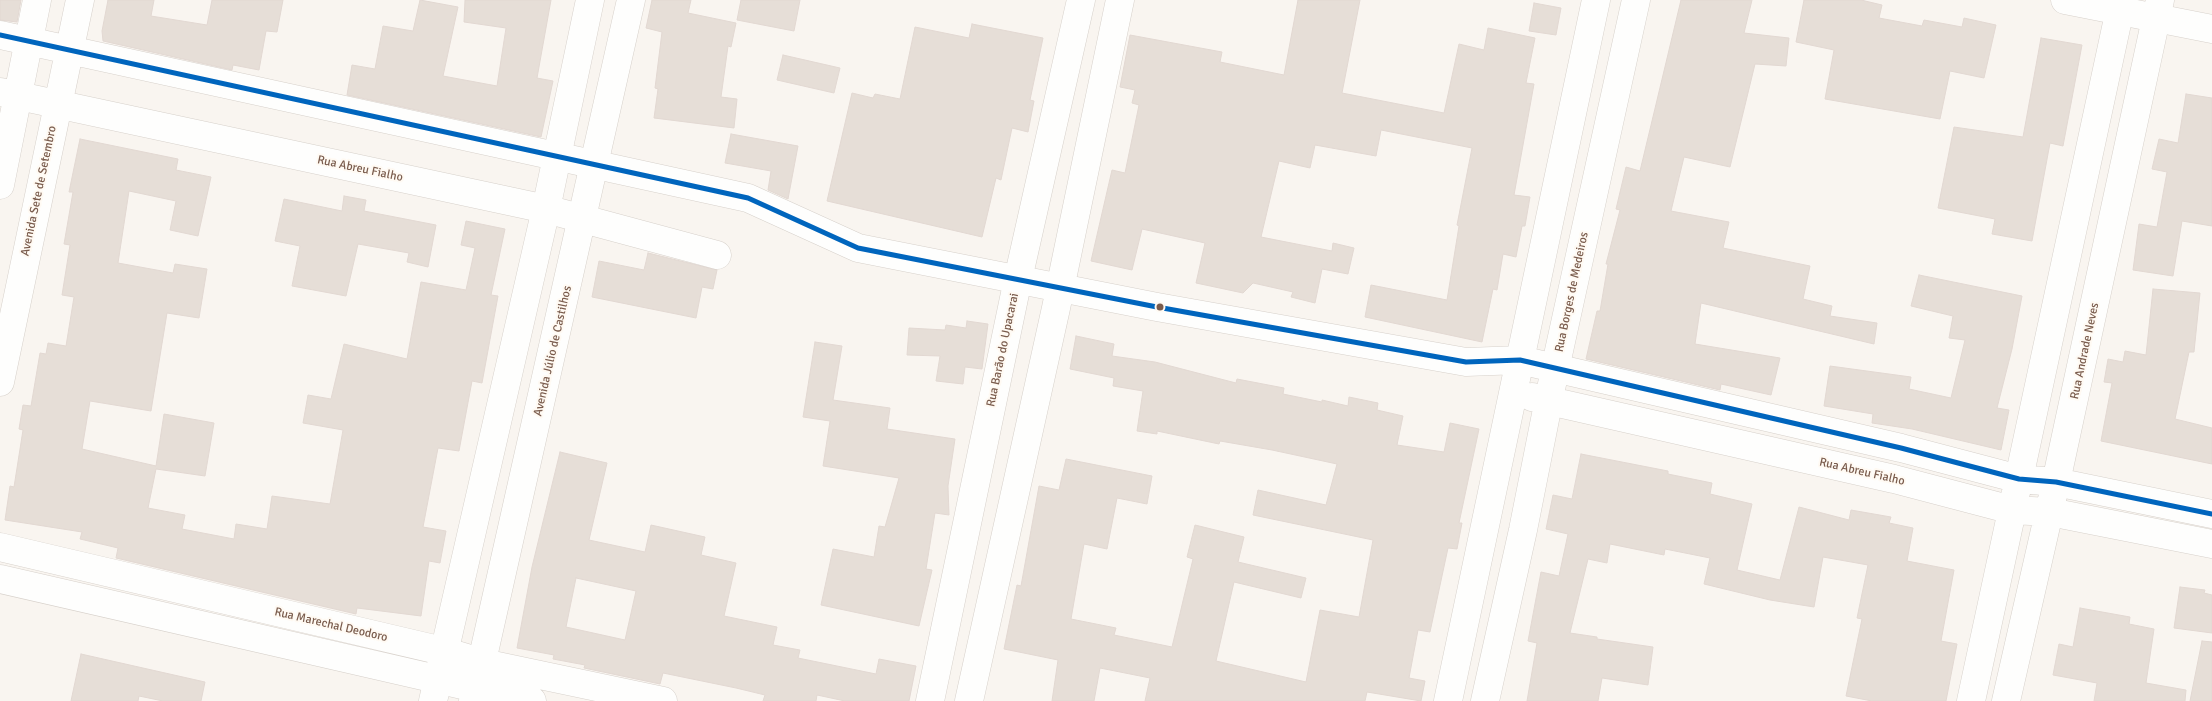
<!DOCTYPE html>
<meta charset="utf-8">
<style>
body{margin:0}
canvas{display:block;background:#f9f5f0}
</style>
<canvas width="2212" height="701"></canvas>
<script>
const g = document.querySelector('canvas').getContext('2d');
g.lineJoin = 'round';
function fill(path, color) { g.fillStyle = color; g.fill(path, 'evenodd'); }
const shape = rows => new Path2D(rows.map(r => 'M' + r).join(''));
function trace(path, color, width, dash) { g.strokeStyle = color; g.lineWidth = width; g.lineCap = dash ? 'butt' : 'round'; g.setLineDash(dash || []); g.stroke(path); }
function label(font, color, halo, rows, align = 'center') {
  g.font = font + ' Signika,sans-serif'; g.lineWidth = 4; g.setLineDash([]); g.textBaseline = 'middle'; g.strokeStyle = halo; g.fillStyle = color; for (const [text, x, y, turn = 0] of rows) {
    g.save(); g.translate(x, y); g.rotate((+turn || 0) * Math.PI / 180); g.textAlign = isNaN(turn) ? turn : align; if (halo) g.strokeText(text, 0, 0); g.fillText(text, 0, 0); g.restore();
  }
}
const building = shape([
 [0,0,21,0,17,22,0,20,0,0],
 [108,0,154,0,151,16,207,25,212,0,283,0,277,32,266,31,259,70,233,65,232,70,103,41,102,31,108,0],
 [420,0,458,7,443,76,497,86,506,28,464,22,465,0,551,0,537,78,553,81,541,137,347,95,352,65,375,69,383,26,413,31,420,0],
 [652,0,691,0,688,13,736,23,731,47,728,46,721,97,737,99,734,128,654,118,658,89,655,88,662,32,646,28,652,0],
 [741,0,800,0,794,31,737,20,741,0],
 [1298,0,1360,0,1342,93,1444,113,1459,44,1484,50,1488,28,1535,38,1526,83,1534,84,1514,195,1530,197,1525,226,1522,226,1516,257,1503,254,1497,290,1493,289,1482,342,1365,317,1371,285,1447,300,1459,226,1457,225,1472,148,1381,130,1376,156,1315,145,1310,168,1279,161,1261,237,1332,251,1333,243,1354,248,1348,274,1322,269,1315,303,1291,297,1293,292,1253,283,1243,293,1196,283,1205,243,1142,229,1132,270,1091,261,1112,170,1125,173,1139,105,1132,103,1135,90,1120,87,1130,35,1222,52,1220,62,1284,75,1298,0],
 [1681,0,1752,0,1744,33,1789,38,1786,66,1755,64,1730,167,1684,157,1671,211,1729,222,1723,248,1810,266,1803,299,1832,306,1830,316,1877,323,1874,344,1701,303,1695,344,1780,358,1771,395,1721,384,1720,390,1586,359,1597,311,1600,311,1608,264,1606,264,1620,210,1616,209,1626,167,1640,171,1681,0],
 [1804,0,1861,0,1882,5,1879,18,1922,26,1924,20,1962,27,1964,18,1996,25,1984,78,1950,71,1940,119,1825,99,1834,50,1796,42,1804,0],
 [1534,3,1561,8,1556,35,1529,31,1534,3],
 [972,24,1043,38,1030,100,1034,101,1028,132,1012,128,1001,180,996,178,982,237,827,201,852,93,873,98,875,94,900,99,915,27,969,38,972,24],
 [2041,38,2082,45,2063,146,2050,143,2032,241,1992,234,1995,219,1938,208,1954,127,2023,137,2041,38],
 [783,55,840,68,834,93,777,80,783,55],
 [2186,94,2212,98,2212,226,2182,221,2173,276,2133,270,2139,224,2157,227,2167,172,2152,169,2159,139,2178,143,2186,94],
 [731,134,798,146,788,199,768,190,771,171,725,163,731,134],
 [80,139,178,159,176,170,211,177,198,236,170,230,176,201,129,191,118,263,173,273,175,264,207,269,199,318,167,313,151,411,90,401,82,449,156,466,164,414,214,423,205,476,156,469,148,508,185,515,182,529,234,539,236,524,267,529,272,496,330,504,343,430,303,423,308,395,331,399,344,344,407,359,421,282,466,290,475,248,461,245,466,221,505,229,491,295,498,296,482,383,472,381,459,451,438,448,423,527,446,531,440,563,429,561,421,616,357,608,356,614,116,558,118,548,80,539,82,532,5,520,10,486,14,487,23,430,19,429,23,405,31,406,40,353,46,354,48,343,66,346,74,297,62,295,70,245,64,244,73,192,69,192,80,139],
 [344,196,366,200,364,211,436,225,428,267,407,262,409,253,358,244,346,296,292,286,300,246,275,241,284,199,342,211,344,196],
 [648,253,717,270,713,289,702,287,696,318,592,297,599,261,644,270,648,253],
 [1919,275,2022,296,2012,349,1997,408,2009,410,2001,450,1912,429,1872,423,1873,414,1824,406,1830,366,1911,377,1909,389,1951,398,1965,340,1949,338,1953,316,1911,306,1919,275],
 [2153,289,2200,293,2194,352,2189,352,2175,419,2212,428,2212,464,2101,441,2112,383,2104,382,2108,359,2123,362,2125,351,2146,355,2153,289],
 [967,321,988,324,982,369,965,367,963,384,936,381,940,356,907,355,909,328,945,330,946,325,966,328,967,321],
 [1076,336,1114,344,1112,356,1155,362,1236,383,1237,379,1284,388,1283,394,1322,402,1322,400,1348,406,1349,397,1378,403,1377,410,1403,416,1397,445,1444,452,1450,423,1479,429,1459,523,1462,523,1457,549,1448,548,1430,632,1418,630,1409,678,1425,681,1421,701,1367,692,1365,701,1145,701,1150,678,1100,668,1094,701,1052,701,1058,660,1004,649,1017,585,1021,586,1039,486,1059,490,1066,459,1152,476,1147,504,1117,498,1107,549,1084,544,1071,619,1116,628,1114,635,1172,647,1193,559,1187,557,1195,525,1244,537,1238,562,1306,578,1301,598,1234,582,1216,661,1306,682,1320,610,1359,617,1373,540,1253,515,1258,490,1326,505,1337,464,1272,450,1220,441,1219,444,1157,431,1157,434,1137,431,1143,391,1113,386,1114,378,1070,369,1076,336],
 [815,342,842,346,833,400,890,408,887,429,955,439,948,486,949,515,935,513,926,569,932,570,919,626,821,605,833,549,874,557,879,526,885,527,899,478,823,466,830,421,803,417,815,342],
 [560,452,607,463,589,540,645,552,651,525,705,537,701,555,736,563,724,616,777,627,773,645,800,650,798,658,876,674,879,659,916,666,909,701,845,701,817,695,816,701,763,701,765,695,736,688,663,673,660,684,584,668,585,665,553,659,554,655,517,648,532,567,560,452],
 [576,578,636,591,625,640,566,627,576,578],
 [1581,454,1668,471,1668,474,1712,483,1710,494,1752,504,1737,570,1780,580,1799,507,1849,520,1851,510,1891,517,1889,523,1913,528,1907,561,1954,570,1941,641,1957,644,1946,701,1872,701,1846,696,1862,619,1857,618,1868,565,1823,557,1814,607,1770,600,1704,584,1710,558,1665,549,1664,555,1610,544,1607,563,1588,559,1570,633,1597,637,1597,639,1653,647,1648,685,1602,678,1598,701,1527,701,1537,643,1528,641,1541,572,1559,576,1568,534,1546,529,1553,495,1572,499,1581,454],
 [2180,587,2205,590,2204,593,2212,595,2212,633,2174,628,2180,587],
 [2080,608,2130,617,2129,624,2154,629,2146,683,2186,690,2185,701,2094,701,2097,683,2053,675,2059,644,2073,647,2080,608],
 [2202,641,2212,642,2212,701,2190,701,2202,641],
 [81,654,205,682,201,701,163,701,139,696,138,701,71,701,81,654]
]);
fill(building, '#e6ded7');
trace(building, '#e2d8d2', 1);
const minor = shape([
 [0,35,748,198,858,248,1157,307,1466,362,1520,360,1901,448,2019,479,2056,482,2212,514],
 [0,92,546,209,717,255],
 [0,185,37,0],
 [0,382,80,0],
 [1532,397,1894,479,2012,510,2050,512,2212,544],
 [0,547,443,651,483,663,663,701],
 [0,579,532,701],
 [1448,701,1596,0],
 [1485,701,1523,530,1555,369,1636,0],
 [1971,701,2122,0],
 [2006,701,2056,482,2160,0]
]);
const tertiary = shape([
 [2065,0,2212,29],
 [433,701,546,209,590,0],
 [473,701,631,0],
 [930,701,1018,279,1081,0],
 [969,701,1056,308,1120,0]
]);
trace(minor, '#d7d1cb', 29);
trace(tertiary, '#d7d1cb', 29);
trace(minor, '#fefefd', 28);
trace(tertiary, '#fefefd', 28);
trace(shape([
 [0,35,748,198,858,248,1157,307,1466,362,1520,360,1901,448,2019,479,2056,482,2212,514]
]), '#0065bd', 5);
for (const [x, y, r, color] of [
 [1160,307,4.5,"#7a5c4d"]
]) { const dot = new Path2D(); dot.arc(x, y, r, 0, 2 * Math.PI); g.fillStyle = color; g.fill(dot); trace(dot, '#fffaf3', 2); }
label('12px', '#7a5c4d', '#fffaf3', [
 ["Rua Abreu Fialho",360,169,12],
 ["Avenida Sete de Setembro",39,191,-78],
 ["Rua Borges de Medeiros",1572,292,-78],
 ["Rua Barão do Upacarai",1003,350,-78],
 ["Avenida Júlio de Castilhos",553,351,-77],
 ["Rua Andrade Neves",2085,351,-78],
 ["Rua Abreu Fialho",1862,472,13],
 ["Rua Marechal Deodoro",331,625,13]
]);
</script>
